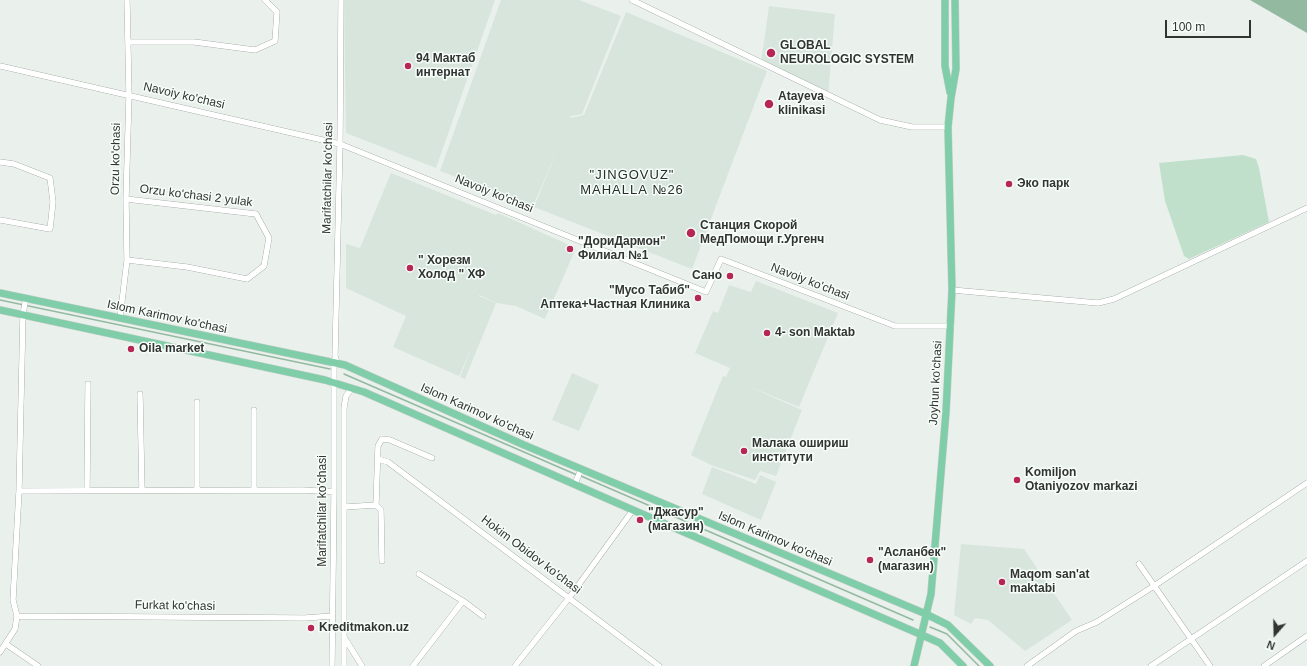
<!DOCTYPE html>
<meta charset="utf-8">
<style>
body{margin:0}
#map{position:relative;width:1307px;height:666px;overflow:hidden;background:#eaf1ec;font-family:Helvetica,sans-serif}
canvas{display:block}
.north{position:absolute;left:1255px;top:614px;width:40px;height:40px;-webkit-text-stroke:3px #f7fef9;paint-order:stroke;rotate:200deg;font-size:11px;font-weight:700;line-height:16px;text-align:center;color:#313432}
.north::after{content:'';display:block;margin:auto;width:14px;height:18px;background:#313432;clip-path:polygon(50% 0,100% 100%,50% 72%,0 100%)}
.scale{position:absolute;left:1165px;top:20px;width:86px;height:18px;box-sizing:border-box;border:2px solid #313432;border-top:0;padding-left:5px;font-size:12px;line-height:14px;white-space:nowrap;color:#313432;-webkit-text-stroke:3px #f7fef9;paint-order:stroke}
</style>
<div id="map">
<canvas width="1307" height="666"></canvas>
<div class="north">N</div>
<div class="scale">100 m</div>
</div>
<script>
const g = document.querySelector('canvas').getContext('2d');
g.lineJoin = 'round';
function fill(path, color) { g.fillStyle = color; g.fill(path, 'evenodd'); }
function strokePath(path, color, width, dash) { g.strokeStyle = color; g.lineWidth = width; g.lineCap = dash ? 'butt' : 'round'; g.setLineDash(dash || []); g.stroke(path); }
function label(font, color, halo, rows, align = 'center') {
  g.font = font + ' Helvetica,sans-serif'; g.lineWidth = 3; g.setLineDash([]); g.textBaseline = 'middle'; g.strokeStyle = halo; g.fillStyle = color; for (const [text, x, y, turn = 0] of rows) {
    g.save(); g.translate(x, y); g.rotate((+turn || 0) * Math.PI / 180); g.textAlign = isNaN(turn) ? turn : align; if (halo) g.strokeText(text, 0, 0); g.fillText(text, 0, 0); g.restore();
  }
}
const built = new Path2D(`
 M344,0H495L436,168L346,133Z
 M501,0H579L621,16L582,114L571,116L570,118L584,115L626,12L767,71L692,269L534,207L558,148L533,206L440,171Z
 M769,6L835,14L828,97L761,63Z
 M391,173L496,215L498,213L576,248L545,319L516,306L497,303L479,295V296L496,303L465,379L460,377L472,347L459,376L393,347L406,316L346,288V244L360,248Z
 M756,281L838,313L799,407L743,384L802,410L776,476L760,471L755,480L711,465L691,455L723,376L726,377L730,368L695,353L713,311L718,313L729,285L751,292Z
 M572,373L599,385L579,431L552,420Z
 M712,467L756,484L760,475L776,482L761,520L702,494Z
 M961,544L1024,549L1072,620L1025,651L988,620L975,618L971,624L954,615Z`);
const green = new Path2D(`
 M1243,155L1256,159L1259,168L1269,222L1189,259L1184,256L1165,201L1159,163Z`);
const water = new Path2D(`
 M1250,0H1307V33Z`);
const stream = new Path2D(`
 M0,300L330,369
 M344,374L577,475
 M581,476L913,620
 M930,627L947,634L979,666`);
const minor = new Path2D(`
 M632,0L880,120L912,127H948
 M128,42H194L255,50L275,41L277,12L265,0
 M0,66L340,144L706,292L721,259L895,326H951
 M0,162L14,164L50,178L53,202L50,229L0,220
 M126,199L256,214L269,238L264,266L247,279L187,267L127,260
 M952,290L1098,303L1114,299L1307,208
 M120,318L127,260L126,199L129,95L127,0
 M337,363L335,356L340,144L341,0
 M140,394L142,491
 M197,402V490
 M378,459L388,462L659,666
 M575,484L581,469
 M254,490V410
 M19,491L303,490L334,492
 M87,491L88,384
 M376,505L381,510L382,561
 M345,507L376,505L378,446L382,439L390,440L432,458
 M1139,564L1210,666
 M419,574L463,601L483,616
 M17,616L305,618L332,616
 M344,637L362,666
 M6,644L38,666
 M0,652L15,629L17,616L13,600L19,491L23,314L26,298
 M332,666L334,492V360
 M344,666V408L346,396L352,388
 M413,666L463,601
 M515,666L569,598L633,510
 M1027,666L1076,631L1097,622L1154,586L1307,483
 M1151,666L1307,561
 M1264,666L1307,636`);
const major = new Path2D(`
 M945,0V66L950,92
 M0,293L345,365L524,445L926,614L948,625L990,666
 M0,310L325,380L364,392L633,510L922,635L940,643L963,666
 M914,666L931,594L946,412L952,290L948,127L951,98L956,69L955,0`);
const markers = [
 [771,53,5,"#b72756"],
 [408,66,4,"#b72756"],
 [769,104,5,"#b72756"],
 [1009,184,4,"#b72756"],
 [691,233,5,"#b72756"],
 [570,249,4,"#b72756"],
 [410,268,4,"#b72756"],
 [730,276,4,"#b72756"],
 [698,298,4,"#b72756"],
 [767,333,4,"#b72756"],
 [131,349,4,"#b72756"],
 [744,451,4,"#b72756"],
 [1017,480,4,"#b72756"],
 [640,520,4,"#b72756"],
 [870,560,4,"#b72756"],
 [1002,582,4,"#b72756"],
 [311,628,4,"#b72756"]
];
const poiNames = [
 ["GLOBAL",780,46],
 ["NEUROLOGIC SYSTEM",780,60],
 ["94 Мактаб",416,59],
 ["интернат",416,73],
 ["Atayeva",778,97],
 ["klinikasi",778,111],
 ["Эко парк",1017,184],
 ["Станция Скорой",700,226],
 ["МедПомощи г.Ургенч",700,240],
 ["\"ДориДармон\"",578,242],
 ["Филиал №1",578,256],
 ["\" Хорезм",418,261],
 ["Холод \" ХФ",418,275],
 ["Сано",722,276,"right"],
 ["\"Мусо Табиб\"",690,291,"right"],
 ["Аптека+Частная Клиника",690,305,"right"],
 ["4- son Maktab",775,333],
 ["Oila market",139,349],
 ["Малака ошириш",752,444],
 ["институти",752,458],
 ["Komiljon",1025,473],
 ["Otaniyozov markazi",1025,487],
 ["\"Джасур\"",648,513],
 ["(магазин)",648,527],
 ["\"Асланбек\"",878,553],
 ["(магазин)",878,567],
 ["Maqom san'at",1010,575],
 ["maktabi",1010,589],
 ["Kreditmakon.uz",319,628]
];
const streetNames = [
 ["Navoiy ko'chasi",184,96,13],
 ["Orzu ko'chasi",116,159,-89],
 ["Marifatchilar ko'chasi",328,178,-89],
 ["Navoiy ko'chasi",494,194,22],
 ["Orzu ko'chasi 2 yulak",196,196,7],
 ["Navoiy ko'chasi",810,282,21],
 ["Islom Karimov ko'chasi",167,317,12],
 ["Joyhun ko'chasi",936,383,-87],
 ["Islom Karimov ko'chasi",477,412,24],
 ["Marifatchilar ko'chasi",323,511,-90],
 ["Islom Karimov ko'chasi",775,539,23],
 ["Hokim Obidov ko'chasi",531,555,37],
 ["Furkat ko'chasi",175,606,1]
];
const neighbourhoodNames = [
 ["\"JINGOVUZ\"",632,175],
 ["MAHALLA №26",632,190]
];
fill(built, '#d7e5dc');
fill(green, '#c1e0cc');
fill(water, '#94b9a1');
strokePath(stream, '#94b9a1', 1.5);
strokePath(minor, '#878e89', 6);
strokePath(major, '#cecece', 8);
strokePath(minor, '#fff', 5.5);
strokePath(major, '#80cea9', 7);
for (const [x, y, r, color] of markers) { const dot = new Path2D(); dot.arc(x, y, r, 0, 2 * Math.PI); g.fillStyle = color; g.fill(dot); strokePath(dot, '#f7fef9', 1.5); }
label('bold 12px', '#313432', '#f7fef9', poiNames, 'left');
label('12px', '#313432', '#f7fef9', streetNames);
g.letterSpacing = '1px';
label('13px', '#272d29', '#f7fef9', neighbourhoodNames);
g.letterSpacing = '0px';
</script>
